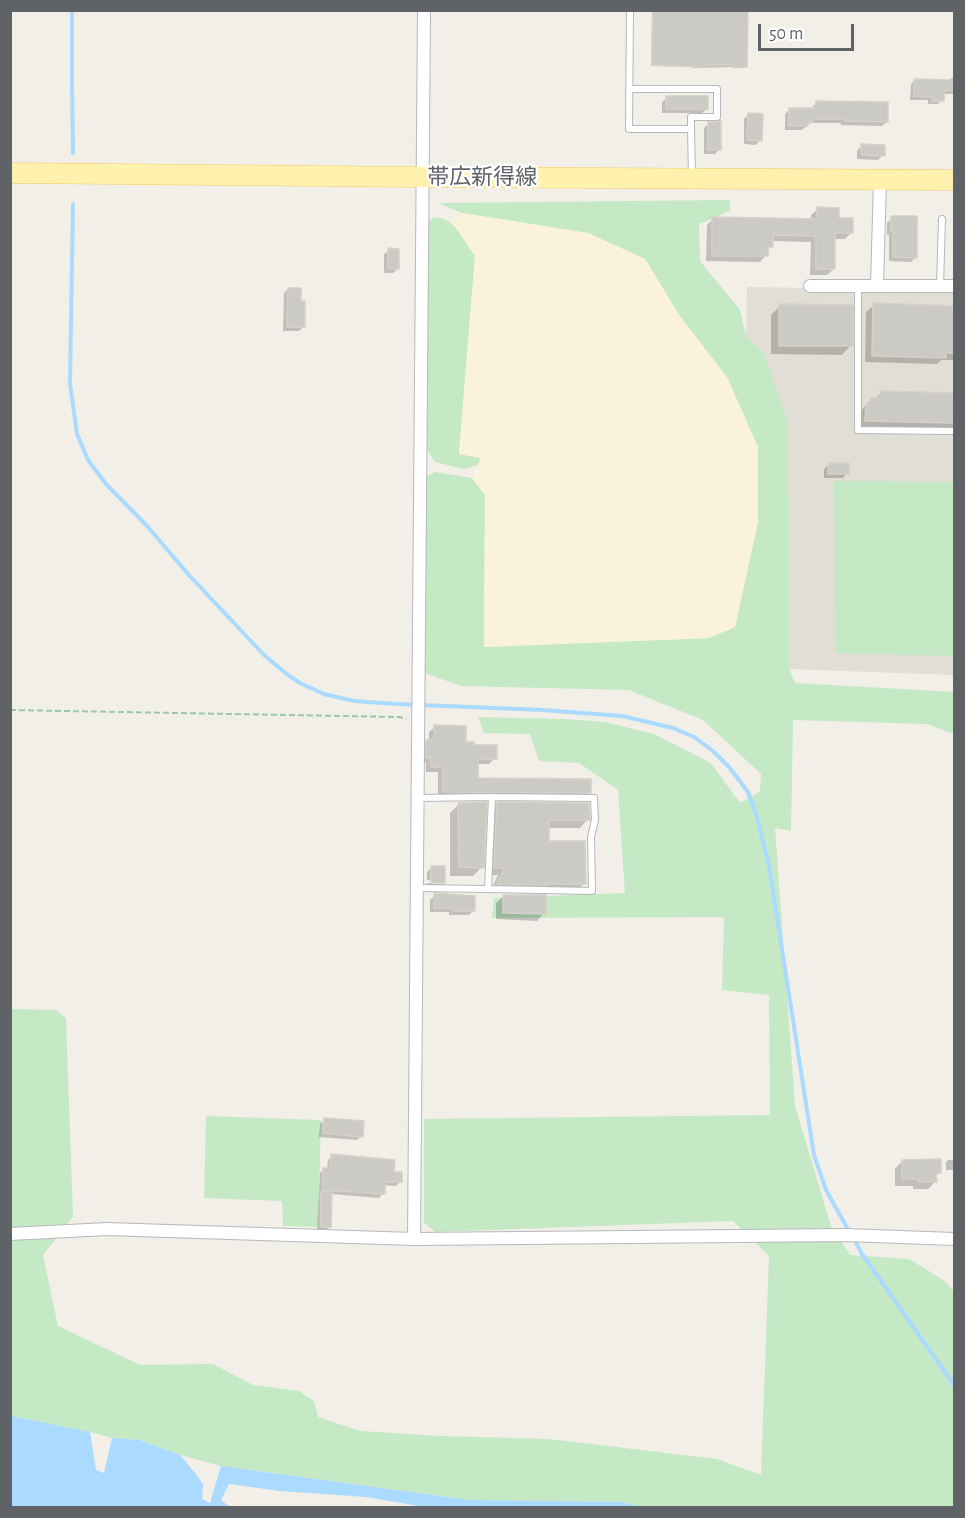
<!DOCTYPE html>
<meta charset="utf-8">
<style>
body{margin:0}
#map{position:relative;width:965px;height:1518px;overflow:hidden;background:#f1efe8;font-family:"Alegreya Sans",sans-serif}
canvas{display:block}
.frame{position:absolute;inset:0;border:12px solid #5f6368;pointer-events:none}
.scale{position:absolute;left:758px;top:24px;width:96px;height:27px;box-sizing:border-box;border:3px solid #5f6368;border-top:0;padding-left:8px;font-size:18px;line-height:21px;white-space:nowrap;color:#5f6368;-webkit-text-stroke:4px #fff;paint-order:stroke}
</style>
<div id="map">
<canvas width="965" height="1518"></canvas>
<div class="frame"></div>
<div class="scale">50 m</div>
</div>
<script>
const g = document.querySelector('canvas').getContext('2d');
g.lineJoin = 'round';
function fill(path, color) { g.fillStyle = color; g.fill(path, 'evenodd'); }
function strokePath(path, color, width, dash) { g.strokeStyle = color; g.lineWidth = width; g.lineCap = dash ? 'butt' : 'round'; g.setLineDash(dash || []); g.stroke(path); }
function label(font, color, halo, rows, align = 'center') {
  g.font = font + ' "Alegreya Sans","Noto Sans JP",sans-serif'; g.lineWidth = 4.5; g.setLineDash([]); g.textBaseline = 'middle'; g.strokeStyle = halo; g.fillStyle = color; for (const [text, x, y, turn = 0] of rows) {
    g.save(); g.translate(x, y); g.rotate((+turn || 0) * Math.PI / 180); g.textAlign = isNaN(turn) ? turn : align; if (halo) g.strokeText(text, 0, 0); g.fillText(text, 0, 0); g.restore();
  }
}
const education = new Path2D(`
 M747,287L954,290V675L789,669V510L746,336Z`);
const green = new Path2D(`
 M730,200V211L699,224L700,261L740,310L746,336L764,354L787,420L789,510V669L795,683L954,692V734L927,724L793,720L791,831L775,828L795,1106L831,1226L850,1255L909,1259L945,1281L954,1292V1507L643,1508L622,1502L469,1500L221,1466L180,1455L139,1440L112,1438L90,1432L11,1416L10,1009L56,1010L66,1018L73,1217L43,1255L58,1326L140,1365L213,1364L253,1385L299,1391L314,1401L318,1417L360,1431L439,1436L549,1439L717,1459L761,1475L769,1256L733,1221L436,1232L424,1223V1119L770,1115L769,995L722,990L724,917L492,918L494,898L625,893L618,790L579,763L539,761L530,734L484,733L478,717L563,719L605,722L654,734L711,763L740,803L760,791L761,774L703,720L629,690L461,686L425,673L426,477L435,472L472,478L485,495L484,647L709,638L735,627L758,521V447L645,259L588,233L462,213L438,203Z
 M434,217C455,218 464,240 475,256L459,454L481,458L478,465L464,469L435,462L425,447L429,221Z
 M834,481L954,482V656L835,653Z
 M206,1116L321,1120L318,1227L283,1226L282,1201L204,1198Z`);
const sand = new Path2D(`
 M462,213L588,233L645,259L680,316L727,377L758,447V522L735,627L709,638L484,647L485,495L472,478L481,458L459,454L475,256L451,221Z`);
const water = new Path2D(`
 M11,1416L90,1432L96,1470L104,1473L112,1438L139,1440L180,1455L195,1473L203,1484L202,1499L210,1503L221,1466L469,1500L622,1502L643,1507H425L366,1497L280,1491L229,1484L221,1500L230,1507H11Z`);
const shadow = new Path2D(`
 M652,10H747L746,66L744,68H733V67L692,68V67L651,66Z
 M951,78H954V94H942V100L938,104H928V100H910L911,84L915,80L948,81Z
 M667,98L707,109L702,113H662V102Z
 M816,103L887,122L882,126L841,125V123H810L802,130H785V114L790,109H812V108Z
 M749,114L760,140L756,145L744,144V119Z
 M708,124L720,149L715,154H704V128Z
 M862,146L883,155L878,160L857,159V150Z
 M818,209L837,219L851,233L845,239H834V269L827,275H810L811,242L772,241L771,246L766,251V255L760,262L706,261L707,225L713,219L811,220V215Z
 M892,218L916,257L911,262L889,261V235H887V223Z
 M389,250L398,268L393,273H384V254Z
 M288,289L303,327L299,331H283L284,293Z
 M874,305L954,307V360H941L937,364L865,362L866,312Z
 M780,306L851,345L842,355L771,354V315Z
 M881,393L954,394V430L859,427V413L871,399L874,400Z
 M829,464L847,473L843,478H824V469Z
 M435,727L495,758L489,764H476V780L590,792L584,798L438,797V772H426V763H421V747L427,742H429V732Z
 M459,804L482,867L473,876H450V813Z
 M498,804L588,819L580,828H547V842L585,883L576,891L490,892L498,875H486L489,812Z
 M432,867L443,883L439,887L427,886V883L441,884V881L427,880V872Z
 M435,895L473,911L469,915H449V912H430V900Z
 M504,896L544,913L537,921L496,919V903Z
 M325,1119L361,1136L357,1140L319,1137L320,1124Z
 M332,1156L392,1173L400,1182L396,1186L384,1185L383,1193L379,1198L331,1194L330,1227L325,1231H317L320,1173L324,1169H327L328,1160Z
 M948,1160H954V1170H946V1162Z
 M902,1161L940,1172L935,1177V1182L928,1189H913V1186H895V1169Z`);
const stream = new Path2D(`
 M72,10V86L73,153
 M73,204L70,383L77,434L88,460L106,484L148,527L188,574L264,655L288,675L300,683L324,694L354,701L397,704L543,710L622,716L673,728L694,737L713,751L729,767L748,792L757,817L769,866L814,1155L826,1190L850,1233
 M854,1239L862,1254L954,1385`);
const building = new Path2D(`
 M653,10H748L747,67H734V65H706V67L652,65Z
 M914,79L954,80V91L944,90V101H932V97L914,96Z
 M666,96H708V109H666Z
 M816,101L888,102V122L845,121V119H813V122H808V126H789V108H816Z
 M748,113L763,114L762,141L747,140Z
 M721,121V150H708V122H717Z
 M861,144L885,145V156L861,155Z
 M817,207L839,208V218H853V233H835V269H816V236L773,235V247H768V256H712V217L817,219Z
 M891,216H917V258L893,257V231H891Z
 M388,248L399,249V269H388Z
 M288,288H301V301H305V327H287Z
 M873,303L954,306V353H946V358L872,356Z
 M779,304L853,305V346H779Z
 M880,391L954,393V423L865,421L866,404H870V398H880Z
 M828,463H849V474H828Z
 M434,725L466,726V742H474V745H497V759H478V778L591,779V793L443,792V767H431V758H426V740H434Z
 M487,802L484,868L459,867L458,803Z
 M497,802L589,803L590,820H549V841H585L586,884H547V885L497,884L505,868H494Z
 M431,866H445V883L431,882Z
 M434,893L475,896V911H453V908H434Z
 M503,895H546V914L503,913Z
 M324,1118L364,1121L363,1137L323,1133Z
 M331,1154L395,1160L394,1172H402V1182H385V1194L323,1190V1168H330Z
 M941,1159V1173H936L937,1182H919V1179H902V1160Z
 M321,1191H332L331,1227H321Z`);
const path = new Path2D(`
 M10,710L399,717L406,719`);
const service = new Path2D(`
 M630,10L629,129H691L692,176
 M629,89H717V117H691V129
 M858,286V430L954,431
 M940,286L942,219
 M417,888L488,889L492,797L418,798
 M488,889L592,891L591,837L595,820L594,798L492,797`);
const minor = new Path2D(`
 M877,285L880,180
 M810,286H954
 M10,1234L107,1229L414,1239L846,1235L954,1239
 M414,1239L424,10`);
const primary = new Path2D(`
 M10,173L423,177L954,180`);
const streetNames = [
 ["帯広新得線",482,177]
];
fill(education, '#e1ded6');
fill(green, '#c5e8c5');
fill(sand, '#fbf3d9');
fill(water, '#aadaff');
fill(shadow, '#0003');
strokePath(stream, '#aadaff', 4);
fill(building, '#cccac5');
strokePath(building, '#d6d1c6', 1.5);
strokePath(service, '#b5b8bc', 8);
strokePath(minor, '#b5b8bc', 14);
strokePath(primary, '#f2c960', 21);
strokePath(path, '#9cc7a9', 2, [6, 3]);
strokePath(service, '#fff', 6);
strokePath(minor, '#fff', 12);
strokePath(primary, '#fff2af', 20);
label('22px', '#5f6368', '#fff', streetNames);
</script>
